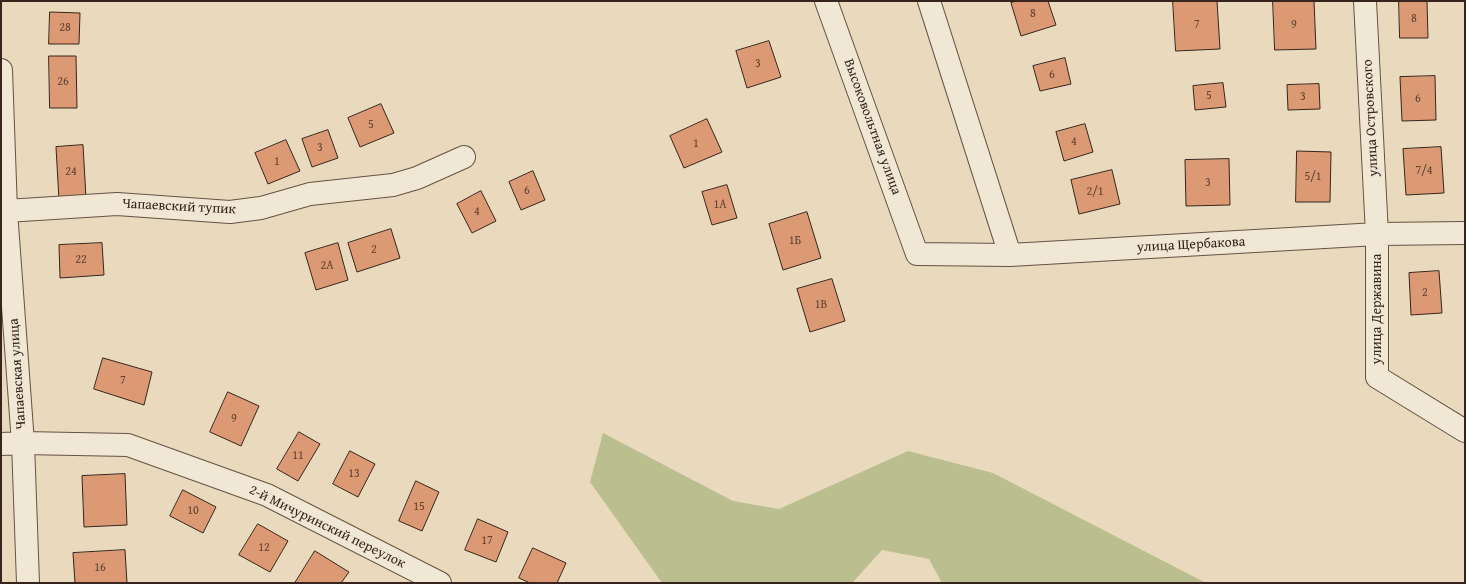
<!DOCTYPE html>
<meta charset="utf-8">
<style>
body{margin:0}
#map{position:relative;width:1466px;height:584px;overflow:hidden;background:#e9dabe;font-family:"Gentium Book Plus",serif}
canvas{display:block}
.frame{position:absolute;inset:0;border:2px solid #37241c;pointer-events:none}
</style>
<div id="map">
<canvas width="1466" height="584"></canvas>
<div class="frame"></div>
</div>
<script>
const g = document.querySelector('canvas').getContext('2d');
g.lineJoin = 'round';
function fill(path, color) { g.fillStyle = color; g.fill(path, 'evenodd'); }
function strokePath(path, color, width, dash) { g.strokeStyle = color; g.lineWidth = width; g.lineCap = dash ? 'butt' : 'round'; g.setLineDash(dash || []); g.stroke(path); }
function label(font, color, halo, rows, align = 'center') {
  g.font = font + ' "Gentium Book Plus",serif'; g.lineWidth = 3.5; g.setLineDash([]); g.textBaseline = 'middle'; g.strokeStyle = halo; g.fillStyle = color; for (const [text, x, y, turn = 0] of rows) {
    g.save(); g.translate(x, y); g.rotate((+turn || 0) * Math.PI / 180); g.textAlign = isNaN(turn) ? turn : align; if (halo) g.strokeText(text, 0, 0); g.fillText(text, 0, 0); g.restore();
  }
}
const green = new Path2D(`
 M603,433L733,501L779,509L908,451L993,473L1206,583H942L929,559L882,550L852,583H662L590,482Z`);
const building = new Path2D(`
 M1017,1H1048L1056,25L1021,36L1011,3Z
 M1173,1H1217L1220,49L1176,51Z
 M1273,1H1314L1316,49L1275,50Z
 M1399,1H1427L1428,38H1400Z
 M50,12L80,13L79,44H49Z
 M769,41L781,77L747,88L736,51Z
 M49,56H76L77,108H50Z
 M1065,58L1071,84L1040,91L1033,66Z
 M1435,76L1436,120L1402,121L1400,77Z
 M1223,83L1226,107L1195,110L1193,86Z
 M1319,84L1320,109L1288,110L1287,85Z
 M381,104L394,133L360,147L348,118Z
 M707,119L722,152L684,168L670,136Z
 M1085,124L1093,152L1064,161L1056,132Z
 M328,130L338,158L312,167L302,139Z
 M286,140L300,171L268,184L255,153Z
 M83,145L86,198L59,200L56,147Z
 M1441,147L1444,193L1406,195L1403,149Z
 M1297,151L1331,152L1330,202H1296Z
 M1229,159L1230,205L1186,206L1185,160Z
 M1112,170L1120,204L1079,214L1071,180Z
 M533,171L545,200L521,210L509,182Z
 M727,185L737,218L712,225L702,192Z
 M481,191L496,221L472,233L457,204Z
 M807,212L821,258L783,270L769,224Z
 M391,229L400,258L357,272L348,243Z
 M102,243L104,275L60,278L59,245Z
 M338,243L348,280L316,290L305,253Z
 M1439,271L1442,313L1411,315L1409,273Z
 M832,279L845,321L810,332L797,289Z
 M103,358L152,372L144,405L94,389Z
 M228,392L259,406L241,446L210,432Z
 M299,432L320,444L298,481L277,469Z
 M350,451L375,464L358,497L333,484Z
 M125,474L127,525L84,527L82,476Z
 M416,481L439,492L422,531L399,521Z
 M183,490L216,507L203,533L170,516Z
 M478,519L508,532L496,562L465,550Z
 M258,524L288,541L270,572L239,555Z
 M533,548L566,563L557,583H530L519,578Z
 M125,550L127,583H75L73,553Z
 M315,551L349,572L341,583H295Z`);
const street = new Path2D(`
 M826,1L917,254L1010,255L1377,234L1465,233
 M929,1L1010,255
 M1365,1L1377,234V377L1465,431
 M1,70L6,211L23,443L28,583
 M6,211L117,204L230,212L261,208L310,194L393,185L417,178L464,157
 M1,444L23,443L128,445L267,495L440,583`);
const numberNames = [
 ["8",1033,14],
 ["8",1414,19],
 ["7",1197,25],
 ["9",1294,25],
 ["28",65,28],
 ["3",758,64],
 ["6",1052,75],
 ["26",63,82],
 ["5",1209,96],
 ["3",1303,97],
 ["6",1418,99],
 ["5",371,125],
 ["4",1074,142],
 ["1",696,144],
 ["3",320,148],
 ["1",277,162],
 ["7/4",1424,171],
 ["24",71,172],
 ["5/1",1313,177],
 ["3",1208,183],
 ["6",527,191],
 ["2/1",1095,192],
 ["1А",720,205],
 ["4",477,212],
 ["1Б",795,241],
 ["2",374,250],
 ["22",81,260],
 ["2А",327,266],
 ["2",1425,293],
 ["1В",821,305],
 ["7",123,381],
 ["9",234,419],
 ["11",298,456],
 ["13",354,474],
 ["15",419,507],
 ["10",193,511],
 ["17",487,541],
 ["12",264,548],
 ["16",100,568]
];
const streetNames = [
 ["улица Островского",1371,118,-93],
 ["Высоковольтная улица",872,127,70],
 ["Чапаевский тупик",179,207,3],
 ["улица Щербакова",1191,245,-3],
 ["улица Державина",1377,309,-90],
 ["Чапаевская улица",18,374,-94],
 ["2-й Мичуринский переулок",327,527,26]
];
fill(green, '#bbbe8e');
fill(building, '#db9a73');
strokePath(building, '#37241c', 1);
strokePath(street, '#645244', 24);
strokePath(street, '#f1e7d5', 22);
label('12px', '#604232', null, numberNames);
label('14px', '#37241c', '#f1e7d5', streetNames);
</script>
